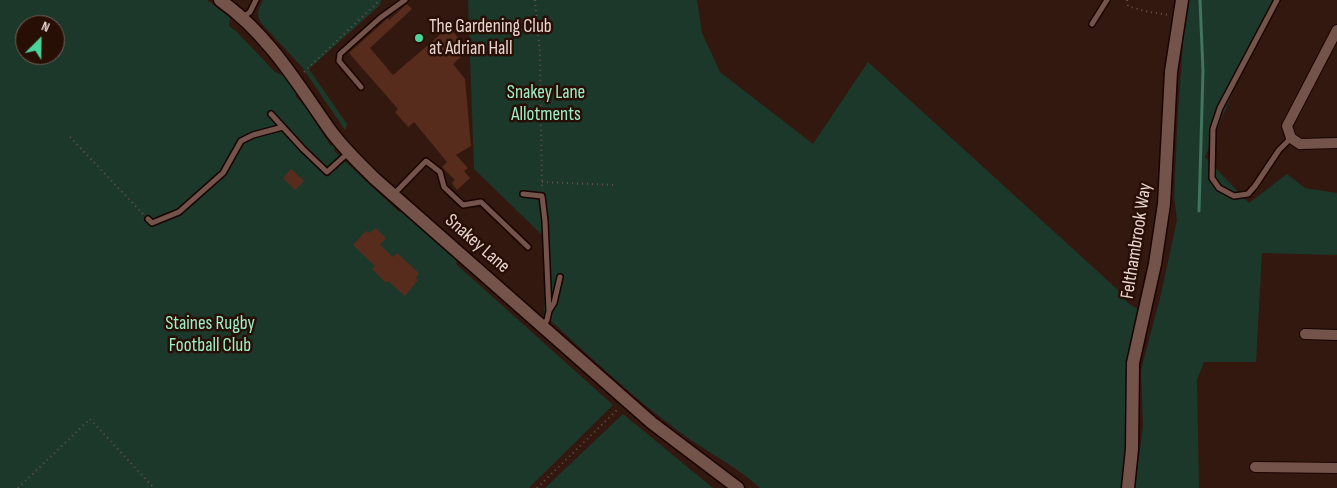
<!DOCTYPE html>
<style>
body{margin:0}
#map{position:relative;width:1337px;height:488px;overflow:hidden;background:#33180f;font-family:"Sofia Sans Condensed",sans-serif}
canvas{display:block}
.north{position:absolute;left:15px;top:15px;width:50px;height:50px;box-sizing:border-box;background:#280f06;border:1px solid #755e56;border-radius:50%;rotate:23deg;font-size:14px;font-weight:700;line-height:20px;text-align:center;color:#e8d5cf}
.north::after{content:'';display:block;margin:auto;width:18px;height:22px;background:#4bd49b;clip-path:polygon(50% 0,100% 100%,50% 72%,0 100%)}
</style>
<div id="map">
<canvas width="1337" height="488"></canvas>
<div class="north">N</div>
</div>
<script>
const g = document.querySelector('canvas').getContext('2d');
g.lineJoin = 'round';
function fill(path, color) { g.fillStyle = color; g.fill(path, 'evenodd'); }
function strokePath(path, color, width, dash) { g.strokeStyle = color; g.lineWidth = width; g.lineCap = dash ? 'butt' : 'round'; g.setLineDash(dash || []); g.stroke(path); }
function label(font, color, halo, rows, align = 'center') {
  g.font = font + ' "Sofia Sans Condensed",sans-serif'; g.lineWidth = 5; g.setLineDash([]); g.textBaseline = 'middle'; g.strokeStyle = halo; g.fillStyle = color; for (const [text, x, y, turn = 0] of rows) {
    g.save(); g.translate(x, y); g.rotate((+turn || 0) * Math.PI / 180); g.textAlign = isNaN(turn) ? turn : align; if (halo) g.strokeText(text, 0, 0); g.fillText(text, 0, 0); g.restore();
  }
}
const green = new Path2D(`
 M0,0H207L230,18L229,26L236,31L275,72L288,78L295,88L296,97L305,106L330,145L335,147L334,151L399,212L403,211L410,216L413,221L423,227L437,243L442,244L452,253L457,261L456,264L613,405L529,488H0ZM25,25H55V55H25Z
 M263,0H381L380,5L309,69L347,124L345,130L302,67L261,23C256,14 258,9 263,0Z
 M468,0H697L702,33L720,72L813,144L868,62L1117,289L1128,303L1145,314L1133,363L1128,488H760C736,466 707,452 681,433C633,398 589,355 544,315L545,284L543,236L474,169Z
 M1189,0H1277L1243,69L1205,157L1249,203L1287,174L1305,188L1337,193V255L1262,253L1256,362H1204L1197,380L1199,488H1135L1143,426L1141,370L1161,294L1177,220L1174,196L1178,111L1184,30Z
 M623,414L713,488H545Z`);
const stream = new Path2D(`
 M1199,211L1203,71L1200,0`);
const building = new Path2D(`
 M407,4L412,9L370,48L393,75L449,27L468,50L453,64L465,79L471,146L456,155L468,168L464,171L470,178L457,190L452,183L455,180L442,167L447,162L414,122L408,127L395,112L398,109L349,53L388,18L389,20Z
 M291,169L304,181L295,190L283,178Z
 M375,228L386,238L380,245L393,257L397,253L419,273L416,278L418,280L405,296L388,281L386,283L372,269L375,266L353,245L366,231L370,233Z`);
const path = new Path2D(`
 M535,0L540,53L542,190
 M1127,0L1128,6L1144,11L1169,15
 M304,72L380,0
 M70,137L143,214
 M542,182L615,185
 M18,488L90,419L154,488
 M537,488L618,409`);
const service = new Path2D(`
 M1277,0L1220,108L1213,129L1212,178L1219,188L1234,196L1248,194L1255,186L1279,150L1291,138
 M243,17L250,12L256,0
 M1092,24L1107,0
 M361,87L339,61L340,54L380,18L405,0
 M271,114L303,149L327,172L348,153
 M523,194L542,196L545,221L549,311L547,320L543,326
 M393,195L426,161L440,172L444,187L463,205L481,202L528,247
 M148,219L152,223L179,212L223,173L241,141L253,135L283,127
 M549,311L554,303L560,277`);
const minor = new Path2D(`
 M1337,30L1287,126L1291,138L1300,144L1337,143
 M1305,334L1337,335
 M1255,467L1337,468`);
const tertiary = new Path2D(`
 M220,0C268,34 297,83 330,130C343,148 359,163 374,178L652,423L738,488
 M1128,488L1132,449L1133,363L1155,264L1164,204L1171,72L1182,0`);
const markers = [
 [419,38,5,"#4bd49b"]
];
const poiNames = [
 ["The Gardening Club",429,27],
 ["at Adrian Hall",429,49]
];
const parkNames = [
 ["Snakey Lane",546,93],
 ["Allotments",546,115],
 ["Staines Rugby",210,324],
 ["Football Club",210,346]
];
const streetNames = [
 ["Felthambrook Way",1137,241,-81],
 ["Snakey Lane",477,244,41]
];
fill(green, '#1c382b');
strokePath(stream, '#40745c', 3);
fill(building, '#572c1d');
strokePath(service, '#190300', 8);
strokePath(minor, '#190300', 12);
strokePath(tertiary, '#190300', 15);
strokePath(path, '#695149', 2, [1, 4]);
strokePath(service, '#74544a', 5);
strokePath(minor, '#74544a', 10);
strokePath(tertiary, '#74544a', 12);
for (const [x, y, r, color] of markers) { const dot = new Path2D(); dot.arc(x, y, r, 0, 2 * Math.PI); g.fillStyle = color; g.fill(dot); strokePath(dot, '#280f06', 2); }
label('19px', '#e8d5cf', '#280f06', poiNames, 'left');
label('19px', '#9cefc7', '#280f06', parkNames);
label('19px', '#e8d5cf', '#280f06', streetNames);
</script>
